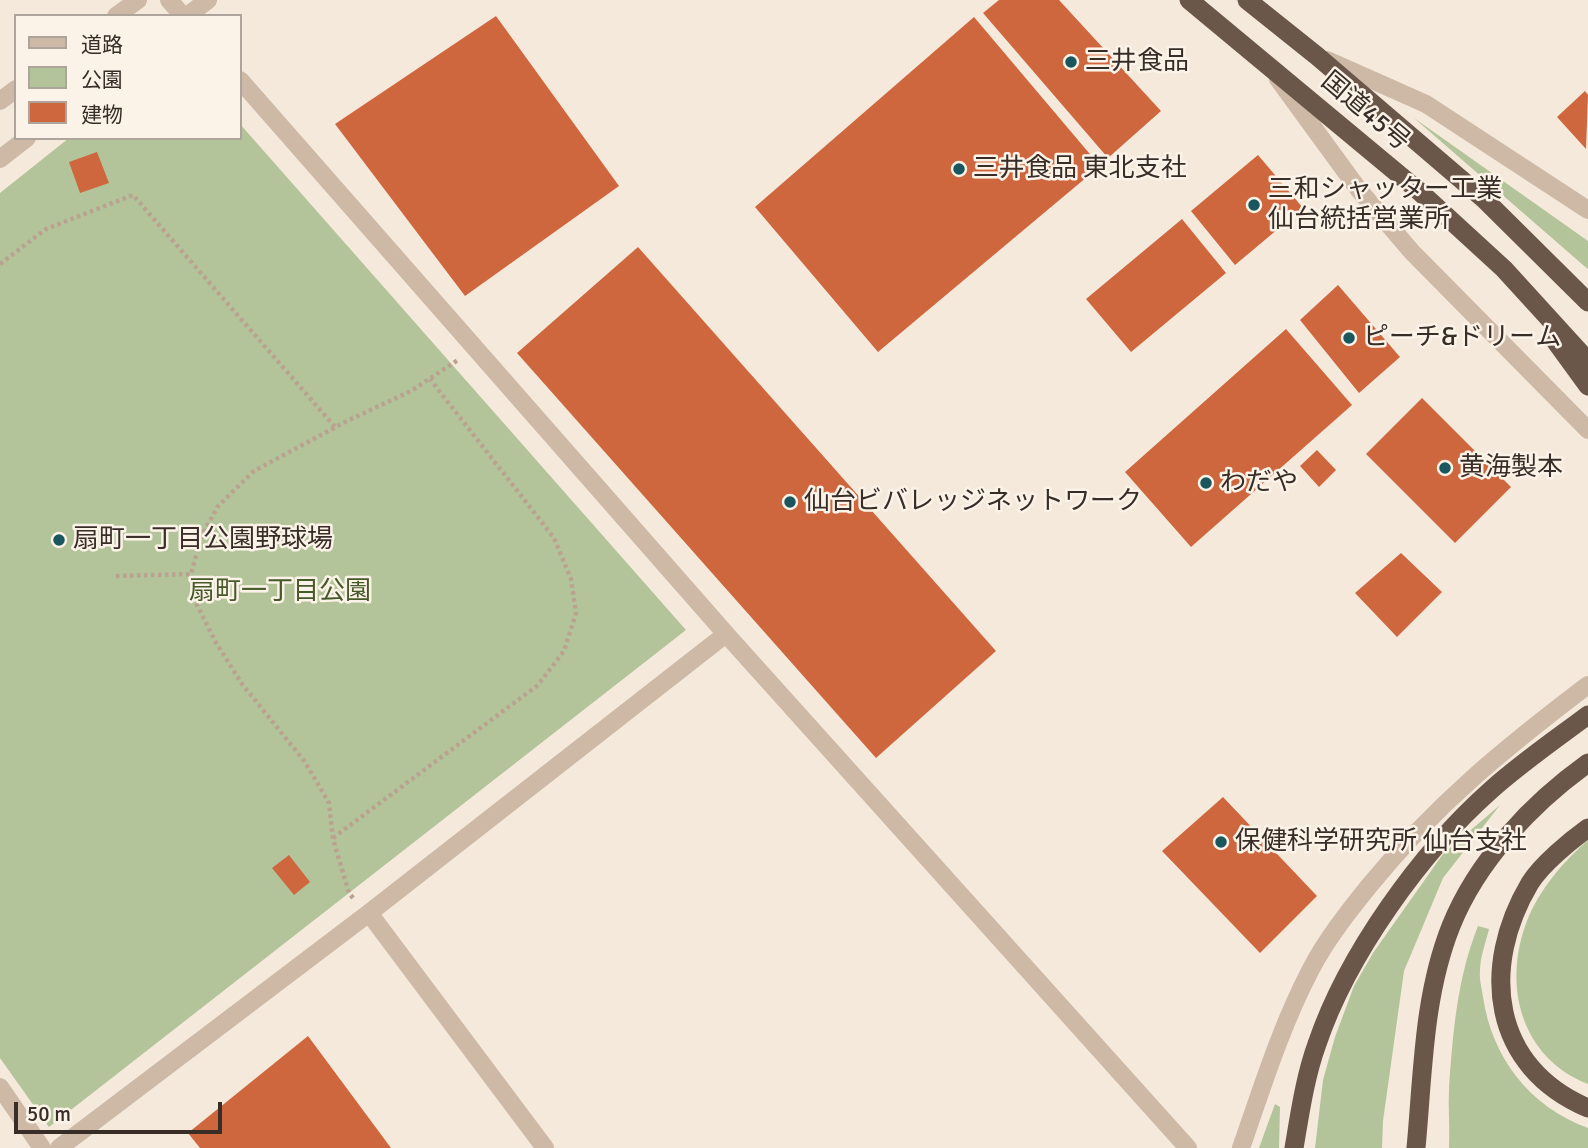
<!DOCTYPE html>
<meta charset="utf-8">
<style>
body{margin:0}
#map{position:relative;width:1588px;height:1148px;overflow:hidden;background:#f4e9db;font-family:Signika,"Noto Sans JP",sans-serif}
canvas{display:block}
.legend{position:absolute;left:14px;top:14px;width:228px;height:126px;box-sizing:border-box;background:#fbf3e8;border:2px solid #ada49b;margin:0;padding:9px 12px;list-style:none;font-size:21px;color:#392d28}
.legend li{display:flex;align-items:center;gap:14px;height:35px}
.legend b{width:35px;border:2px solid #ada49b}
.scale{position:absolute;left:14px;top:1102px;width:208px;height:32px;box-sizing:border-box;border:4px solid #392d28;border-top:0;padding-left:9px;font-size:21px;line-height:24px;white-space:nowrap;color:#392d28;-webkit-text-stroke:5px #fbf3e8;paint-order:stroke}
</style>
<div id="map">
<canvas width="1588" height="1148"></canvas>
<ul class="legend">
<li><b style="height:9px;background:#cdb9a6"></b>道路</li>
<li><b style="height:19px;background:#b4c49a"></b>公園</li>
<li><b style="height:19px;background:#cf673e"></b>建物</li>
</ul>
<div class="scale">50 m</div>
</div>
<script>
const g = document.querySelector('canvas').getContext('2d');
g.lineJoin = 'round';
function fill(path, color) { g.fillStyle = color; g.fill(path, 'evenodd'); }
function strokePath(path, color, width, dash) { g.strokeStyle = color; g.lineWidth = width; g.lineCap = dash ? 'butt' : 'round'; g.setLineDash(dash || []); g.stroke(path); }
function label(font, color, halo, rows, align = 'center') {
  g.font = font + ' Signika,"Noto Sans JP",sans-serif'; g.lineWidth = 5; g.setLineDash([]); g.textBaseline = 'middle'; g.strokeStyle = halo; g.fillStyle = color; for (const [text, x, y, turn = 0] of rows) {
    g.save(); g.translate(x, y); g.rotate((+turn || 0) * Math.PI / 180); g.textAlign = isNaN(turn) ? turn : align; if (halo) g.strokeText(text, 0, 0); g.fillText(text, 0, 0); g.restore();
  }
}
const green = new Path2D(`
 M1414,118L1588,241V269L1583,265Z
 M240,124L686,630L49,1127L0,1058V193L69,138H240Z
 M1500,805L1443,878L1404,971L1383,1121L1382,1148H1315L1323,1080L1335,1037L1354,986L1373,953L1443,854Z
 M1588,840V1084C1521,1058 1502,985 1527,921C1539,890 1563,862 1588,840Z
 M1478,926L1489,929C1486,942 1480,957 1480,971C1479,979 1482,989 1483,997C1492,1058 1530,1107 1588,1128V1148H1449C1450,1128 1448,1108 1449,1088C1453,1032 1457,979 1478,926Z
 M1275,1104L1280,1107L1279,1148H1259Z`);
const building = new Path2D(`
 M999,0H1059L1161,111L1108,158L983,13Z
 M496,16L619,186L465,296L335,124Z
 M974,17L1100,166L878,352L755,207Z
 M1585,91L1588,95L1586,149L1557,117Z
 M97,152L109,183L80,193L69,162Z
 M1258,155L1303,208L1235,265L1191,211Z
 M1182,219L1226,273L1131,352L1086,299Z
 M638,247L996,651L876,758L517,353Z
 M1338,285L1400,357L1359,393L1300,320Z
 M1286,329L1352,405L1191,547L1125,472Z
 M1422,398L1511,487L1455,543L1366,454Z
 M1317,450L1336,470L1319,487L1300,466Z
 M1401,553L1442,592L1397,637L1355,593Z
 M1223,797L1317,896L1260,953L1162,851Z
 M289,855L310,882L294,895L272,868Z
 M308,1036L391,1148H200L188,1133Z`);
const path = new Path2D(`
 M0,264L46,229L133,195L335,427
 M116,576L191,574
 M333,838L538,685L564,651L576,613L571,579L554,538L430,379
 M353,898L349,893L333,839L329,803L305,762L242,684L215,641L197,605L191,574L201,537L218,506L254,471L347,421L411,391L458,360`);
const minor = new Path2D(`
 M169,0L183,16
 M116,16L138,0
 M187,16L208,0
 M1327,60L1426,104L1588,210
 M1278,79L1359,190L1412,252L1588,430
 M0,101L16,89
 M0,159L27,138
 M726,634L1188,1148
 M369,913L545,1148
 M0,1087L42,1148
 M59,1148L369,913L726,634L240,80
 M1241,1148C1262,1088 1281,1026 1311,969C1326,940 1348,912 1369,886C1436,804 1505,748 1588,685`);
const trunk = new Path2D(`
 M1189,0L1420,192L1504,269L1588,361
 M1247,0L1317,56L1484,199L1588,302
 M1556,342L1588,386
 M1588,828C1570,841 1542,864 1530,883C1480,967 1491,1067 1588,1108
 M1294,1148C1300,1113 1305,1077 1317,1044C1347,955 1421,852 1491,790C1521,763 1556,739 1588,715
 M1416,1148C1423,1074 1423,996 1451,926C1477,861 1532,803 1588,763`);
const markers = [
 [1071,62,7,"#1a565d"],
 [959,169,7,"#1a565d"],
 [1254,205,7,"#1a565d"],
 [1349,338,7,"#1a565d"],
 [1445,468,7,"#1a565d"],
 [1206,483,7,"#1a565d"],
 [790,502,7,"#1a565d"],
 [59,540,7,"#1a565d"],
 [1221,842,7,"#1a565d"]
];
const poiNames = [
 ["三井食品",1085,62],
 ["三井食品 東北支社",973,169],
 ["三和シャッター工業",1268,190],
 ["仙台統括営業所",1268,220],
 ["ピーチ&ドリーム",1363,338],
 ["黄海製本",1459,468],
 ["わだや",1220,483],
 ["仙台ビバレッジネットワーク",804,502],
 ["扇町一丁目公園野球場",73,540],
 ["保健科学研究所 仙台支社",1235,842]
];
const streetNames = [
 ["国道45号",1365,112,40]
];
const parkNames = [
 ["扇町一丁目公園",280,592]
];
fill(green, '#b4c49a');
fill(building, '#cf673e');
strokePath(path, '#b9a390', 4.5, [3.5, 3.5]);
strokePath(minor, '#cdb9a6', 18);
strokePath(trunk, '#6b564a', 19);
for (const [x, y, r, color] of markers) { const dot = new Path2D(); dot.arc(x, y, r, 0, 2 * Math.PI); g.fillStyle = color; g.fill(dot); strokePath(dot, '#fbf3e8', 2.5); }
label('26px', '#392d28', '#fbf3e8', poiNames, 'left');
label('26px', '#392d28', '#fbf3e8', streetNames);
label('26px', '#465929', '#fbf3e8', parkNames);
</script>
